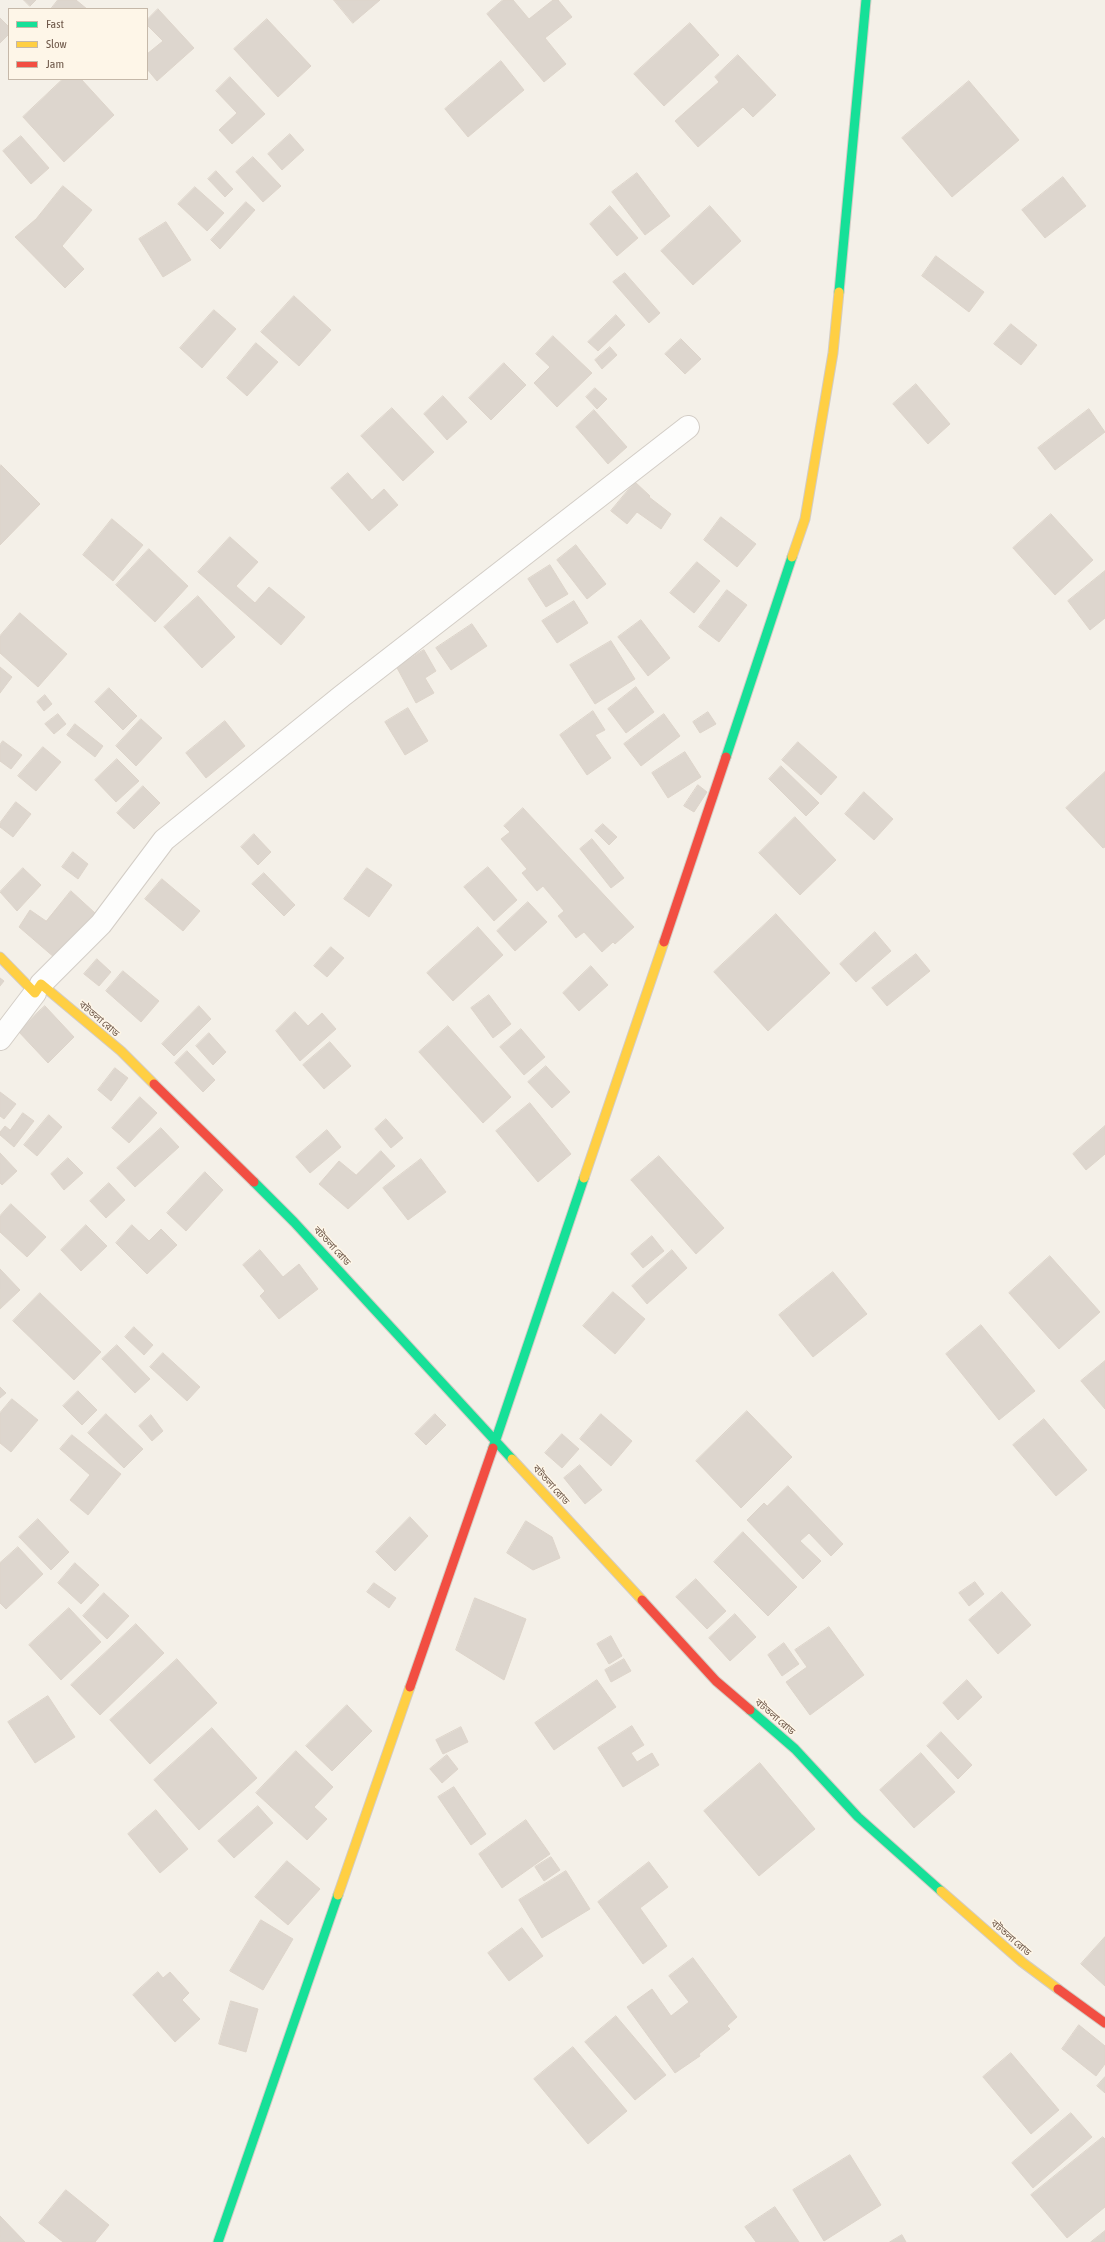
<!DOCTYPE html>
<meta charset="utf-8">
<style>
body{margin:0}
#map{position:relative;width:1105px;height:2242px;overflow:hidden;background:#f4f0e8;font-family:"Asap Condensed",sans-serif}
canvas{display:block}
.legend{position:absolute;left:8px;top:8px;width:140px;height:72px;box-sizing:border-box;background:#fef6e8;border:1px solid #c5b8a9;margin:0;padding:5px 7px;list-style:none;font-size:12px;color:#705a4b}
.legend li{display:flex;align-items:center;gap:8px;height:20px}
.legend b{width:20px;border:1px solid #c5b8a9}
</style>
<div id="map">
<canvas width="1105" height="2242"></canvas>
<ul class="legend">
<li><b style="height:5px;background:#16e098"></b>Fast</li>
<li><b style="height:5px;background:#ffcf43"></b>Slow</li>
<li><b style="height:5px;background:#f24e42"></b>Jam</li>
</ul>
</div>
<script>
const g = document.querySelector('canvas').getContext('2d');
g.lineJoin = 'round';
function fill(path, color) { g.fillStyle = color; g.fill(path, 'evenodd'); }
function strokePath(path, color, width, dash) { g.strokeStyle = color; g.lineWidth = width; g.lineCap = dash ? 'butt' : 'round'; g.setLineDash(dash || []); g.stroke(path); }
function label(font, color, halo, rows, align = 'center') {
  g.font = font + ' "Asap Condensed","Noto Sans Bengali",sans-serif'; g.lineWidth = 3; g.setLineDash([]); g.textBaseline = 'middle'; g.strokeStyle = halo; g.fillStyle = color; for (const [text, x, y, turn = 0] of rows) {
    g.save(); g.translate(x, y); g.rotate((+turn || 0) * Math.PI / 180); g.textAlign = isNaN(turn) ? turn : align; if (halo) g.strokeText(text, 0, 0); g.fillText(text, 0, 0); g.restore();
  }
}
const building = new Path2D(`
 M24,0H36L30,6Z
 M58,0H76L87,9H51Z
 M334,0H380L353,23Z
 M503,0H513L529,19L553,0H558L572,17L545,38L566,64L544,82L487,14Z
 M158,9L194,48L157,81L147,69V54L163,41L147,25V20Z
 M0,18L9,27V34L0,43Z
 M267,19L311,66L278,97L234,49Z
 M690,23L719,55L664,106L634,74Z
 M738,55L776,95L753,117L743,107L698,147L675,121L719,82L715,77Z
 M501,61L524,90L468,137L445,109Z
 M230,77L265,114L232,144L219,130L237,113L216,91Z
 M63,79H81L114,115L64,162L23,117Z
 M969,81L1019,140L952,197L902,138Z
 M290,134L304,150L282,170L268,154Z
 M21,136L49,168L31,184L3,151Z
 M253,157L281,186L263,202L236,172Z
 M216,171L233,189L225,197L208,179Z
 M637,173L670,216L645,235L612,192Z
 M1063,177L1086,206L1045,238L1022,210Z
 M63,186L92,210L62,246L84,269L65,288L15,237L36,219Z
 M195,187L224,213L207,231L178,204Z
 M246,202L255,210L220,249L211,240Z
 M610,206L638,238L617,256L590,224Z
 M710,206L741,241L693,285L661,251Z
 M166,222L191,260L163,277L139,239Z
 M936,256L984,292L969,312L922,276Z
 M625,273L660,313L649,323L613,282Z
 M294,296L331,330L299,366L261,332Z
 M214,310L236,329L202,368L180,348Z
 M616,315L625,325L598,351L588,342Z
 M1011,324L1037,345L1021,365L994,344Z
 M553,336L592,373L557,407L534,383L550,367L536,354Z
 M681,339L701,359L685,374L665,354Z
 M256,343L278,362L247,396L227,378Z
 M610,347L617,355L602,369L595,360Z
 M504,363L526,385L491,420L469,398Z
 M916,384L950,424L928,444L893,404Z
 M595,388L607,399L597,409L586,397Z
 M443,396L467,422L447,440L424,414Z
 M392,408L434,452L403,481L361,436Z
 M1089,409L1105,432L1055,470L1038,448Z
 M594,410L627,447L608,464L576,427Z
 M1,465L40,504L0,545V466Z
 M348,473L372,500L384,489L398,505L369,531L331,488Z
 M635,482L650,496L649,497L671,514L661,529L637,512L627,524L611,511Z
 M1051,514L1093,560L1055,595L1013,548Z
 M721,517L756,544L737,567L704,540Z
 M112,519L143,545L113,581L83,555Z
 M230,537L258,562L236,586L255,603L269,587L305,617L281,645L198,572Z
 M576,545L606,584L587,599L557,560Z
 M149,549L188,586L155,622L116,585Z
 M697,562L720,581L694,613L670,593Z
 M550,565L568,594L546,607L528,579Z
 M1105,571V618L1090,630L1068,601Z
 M727,590L747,605L719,642L699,627Z
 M198,596L235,637L202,668L164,627Z
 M574,601L588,623L557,643L542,621Z
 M20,613L67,654L38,687L0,653V636Z
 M641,620L670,658L648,676L618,637Z
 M472,624L487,646L451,670L436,648Z
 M611,641L635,679L595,704L570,665Z
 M424,650L436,671L425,678L434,693L416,703L396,666Z
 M0,667L12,677L0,693Z
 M636,687L654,712L626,733L608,709Z
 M109,688L137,716L123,730L95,702Z
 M45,695L52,704L44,711L37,702Z
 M408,708L428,741L405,755L385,722Z
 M593,711L605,730L595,735L611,758L587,775L560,735Z
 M708,712L716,724L700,733L693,722Z
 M58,714L66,724L54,734L45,724Z
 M664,714L680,736L641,766L624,744Z
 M141,719L162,738L136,766L116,746Z
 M225,721L245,746L206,778L186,753Z
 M75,724L103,746L95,757L67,735Z
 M3,741L22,755L11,769L0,761V745Z
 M798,742L837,777L821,795L782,760Z
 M43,747L61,762L36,791L18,776Z
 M685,752L701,777L668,798L652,773Z
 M117,759L139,781L116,802L95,780Z
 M781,766L819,803L806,816L769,779Z
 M1105,772V847L1103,848L1066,808Z
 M698,785L707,792L694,812L684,806Z
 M143,786L160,803L134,829L117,813Z
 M864,792L893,819L874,840L845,814Z
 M16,802L31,814L13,837L0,827V823Z
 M523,808L634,927L615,944L613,942L602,952L584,932L576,938L558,916L564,911L543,886L537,891L522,873L527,869L501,839L510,832L504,826Z
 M795,817L836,860L800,895L759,853Z
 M603,824L617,837L609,845L595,831Z
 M254,834L271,852L258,865L241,847Z
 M592,839L624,878L611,888L580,849Z
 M73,852L88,864L78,879L62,867Z
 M488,867L517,900L494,921L464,887Z
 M23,868L41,885L17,911L0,892Z
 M367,868L392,885L369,917L344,899Z
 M264,873L295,905L284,916L252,884Z
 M162,879L200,911L183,931L145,899Z
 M71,891L95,913L55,958L19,927L30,910L46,921Z
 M528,902L547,922L515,951L497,931Z
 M776,914L830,973L768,1031L714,972Z
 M478,927L503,955L453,1001L427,973Z
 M875,932L891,951L856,982L840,964Z
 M331,947L344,958L327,977L314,966Z
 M916,954L930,971L887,1006L872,988Z
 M97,959L111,972L99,986L84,974Z
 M591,966L608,985L579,1011L563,993Z
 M123,971L159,1001L141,1022L106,991Z
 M0,978L4,981L0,986Z
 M489,995L511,1024L493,1038L471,1008Z
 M45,1006L74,1037L48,1063L18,1031Z
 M199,1006L211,1019L174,1056L162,1044Z
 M295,1012L308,1026L322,1013L336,1029L300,1061L276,1031Z
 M448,1026L511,1097L483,1123L419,1052Z
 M521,1029L545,1057L524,1075L500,1047Z
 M209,1033L226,1052L213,1065L196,1046Z
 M330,1042L351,1066L324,1089L303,1065Z
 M187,1051L215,1080L203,1092L175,1063Z
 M546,1066L570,1092L552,1108L528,1082Z
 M115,1068L128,1078L111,1101L98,1090Z
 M0,1092L16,1104L4,1119L0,1116Z
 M140,1097L157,1113L129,1143L112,1128Z
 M530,1103L571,1154L538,1182L496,1131Z
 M23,1113L34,1121L14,1147L0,1135V1132L5,1126L10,1130Z
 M49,1115L62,1127L37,1156L24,1145Z
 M386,1119L403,1138L391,1148L375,1129Z
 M1105,1126V1154L1086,1170L1073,1154Z
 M161,1128L179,1147L135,1187L117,1168Z
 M327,1130L341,1147L310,1173L296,1157Z
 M381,1151L395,1166L348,1209L319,1184L339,1161L356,1175Z
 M0,1153L17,1171L2,1185L0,1183Z
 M659,1156L724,1228L696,1254L631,1180Z
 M68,1158L83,1173L64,1190L51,1174Z
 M421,1159L446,1192L408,1220L383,1188Z
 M205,1172L223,1190L186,1231L167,1213Z
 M109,1183L125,1200L106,1218L90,1201Z
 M11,1204L46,1237L27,1257L0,1232V1216Z
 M86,1225L107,1246L81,1271L61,1250Z
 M132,1225L149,1241L161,1229L177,1245L147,1274L116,1243Z
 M652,1236L664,1251L643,1268L631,1254Z
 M260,1250L283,1277L299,1264L318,1289L279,1319L260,1296L265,1291L243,1265Z
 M672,1250L687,1268L647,1304L632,1286Z
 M1050,1256L1100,1312L1059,1349L1009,1293Z
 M0,1269L20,1290L0,1309Z
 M833,1272L867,1314L813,1357L779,1315Z
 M613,1292L645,1319L615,1354L583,1326Z
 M40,1293L101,1352L74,1380L13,1321Z
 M981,1325L1035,1391L999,1420L946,1354Z
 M134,1327L153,1345L144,1355L125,1337Z
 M117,1345L150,1379L135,1393L102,1359Z
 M163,1353L200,1387L187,1401L150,1367Z
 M1105,1361V1409L1081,1381Z
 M0,1387L6,1393L0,1398Z
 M78,1391L97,1410L82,1425L63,1406Z
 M12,1399L38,1420L11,1452L0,1443V1413Z
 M747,1411L792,1457L741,1508L696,1461Z
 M106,1414L143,1449L124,1468L88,1433Z
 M435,1414L446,1425L426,1445L415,1434Z
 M601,1414L632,1441L611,1466L580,1439Z
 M151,1415L163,1431L152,1441L139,1426Z
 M1044,1419L1087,1470L1056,1496L1013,1445Z
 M562,1434L579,1449L562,1468L545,1453Z
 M72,1435L121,1474L88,1515L70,1500L90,1475L60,1449Z
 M580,1465L602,1490L585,1504L564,1478Z
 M788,1486L843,1544L831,1556L809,1533L800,1541L821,1561L803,1579L747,1520L764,1503L767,1506Z
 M410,1517L428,1536L395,1571L376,1552Z
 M38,1519L69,1552L51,1570L19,1537Z
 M526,1521L552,1537L560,1558L533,1570L507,1553Z
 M743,1532L797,1587L768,1616L714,1562Z
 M18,1547L43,1574L6,1609L0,1603V1563Z
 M75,1563L99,1585L81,1604L58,1583Z
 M696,1579L726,1611L707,1629L676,1597Z
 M975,1582L984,1594L969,1606L959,1593Z
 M374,1583L396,1598L389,1608L367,1592Z
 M1002,1592L1031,1625L998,1654L969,1620Z
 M104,1593L129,1616L107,1639L83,1616Z
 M475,1598L526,1619L504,1680L456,1650Z
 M69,1608L101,1642L61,1680L29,1645Z
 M735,1614L756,1637L730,1661L709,1638Z
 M136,1624L164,1653L100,1715L71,1685Z
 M829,1627L864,1675L810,1715L786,1682L807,1667L795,1650Z
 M611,1636L622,1656L609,1664L597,1644Z
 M784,1643L799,1664L782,1676L768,1655Z
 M177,1659L217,1703L150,1764L110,1720Z
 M624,1659L631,1671L611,1682L605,1670Z
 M597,1680L616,1707L554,1750L535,1723Z
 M967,1680L982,1697L958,1720L943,1703Z
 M48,1696L75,1737L35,1763L8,1722Z
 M347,1705L372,1731L332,1771L306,1746Z
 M632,1726L644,1745L631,1753L637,1762L652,1753L659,1765L623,1787L598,1748Z
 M461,1727L468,1742L443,1754L436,1740Z
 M212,1728L257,1778L199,1830L154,1780Z
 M941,1732L972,1765L958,1779L927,1746Z
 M296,1751L333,1787L314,1807L327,1819L307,1840L256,1793Z
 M921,1753L955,1792L914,1828L880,1790Z
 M447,1755L458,1769L442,1783L430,1769Z
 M760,1763L815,1829L759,1876L704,1811Z
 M454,1787L486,1834L471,1845L438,1797Z
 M258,1806L273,1823L234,1858L218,1841Z
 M156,1810L188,1849L160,1873L128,1834Z
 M526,1820L550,1854L502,1888L479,1854Z
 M551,1857L560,1870L544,1881L535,1867Z
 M287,1861L320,1889L288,1925L255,1897Z
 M649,1862L668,1887L640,1908L667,1946L643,1964L598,1902Z
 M566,1871L590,1909L542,1938L519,1900Z
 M261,1920L293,1939L263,1990L230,1971Z
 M522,1928L543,1956L509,1981L488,1953Z
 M1105,1937V1986L1081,1964Z
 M693,1958L737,2017L727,2026L730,2029L699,2054L700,2056L675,2073L627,2007L652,1989L671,2016L689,2002L669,1976Z
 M158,1972L163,1978L170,1972L189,1993L182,2000L200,2019L175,2042L133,1995Z
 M231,2001L258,2009L246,2052L219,2044Z
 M616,2016L666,2075L635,2100L585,2042Z
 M1079,2025L1105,2046V2064L1096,2076L1062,2049Z
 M573,2047L627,2111L588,2144L534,2079Z
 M1011,2053L1059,2110L1031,2134L983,2077Z
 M1105,2077V2093L1097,2086Z
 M1071,2113L1092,2137L1033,2188L1012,2163Z
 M1103,2137L1105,2139V2207L1067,2238L1031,2195Z
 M850,2155L881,2205L824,2241L793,2190Z
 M66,2190L109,2225L95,2242H63L39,2223Z
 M775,2207L799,2242H756L745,2227Z
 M0,2216L25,2242H0Z
 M1105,2231V2242H1091Z
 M902,2235L906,2242H890Z`);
const street = new Path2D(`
 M41,984L101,924L164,840L342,696L688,427
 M0,1039L35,993`);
const fast = new Path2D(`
 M839,292L866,0
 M726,757L792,557
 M254,1182L294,1222L512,1459
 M493,1448L584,1178
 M750,1710L795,1749L858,1817L941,1891
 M218,2242L338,1895`);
const slow = new Path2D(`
 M792,557L805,519L833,353L839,292
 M0,957L35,993L41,984L121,1051L154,1084
 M584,1178L664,942
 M512,1459L642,1600
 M941,1891L1022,1962L1058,1989
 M338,1895L410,1687`);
const jam = new Path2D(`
 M664,942L726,757
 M154,1084L254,1182
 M642,1600L716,1681L750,1710
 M410,1687L493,1448
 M1058,1989L1105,2023`);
const streetNames = [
 ["বটতলা রোড",99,1019,40],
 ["বটতলা রোড",332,1246,47],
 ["বটতলা রোড",551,1485,48],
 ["বটতলা রোড",775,1717,41],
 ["বটতলা রোড",1011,1938,41]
];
fill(building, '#ddd6ce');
strokePath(building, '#ddd4ca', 1);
strokePath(street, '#d3cdc6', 24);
strokePath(fast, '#d3ccc4', 11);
strokePath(slow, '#d3ccc4', 11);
strokePath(jam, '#d3ccc4', 11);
strokePath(street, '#fdfdfc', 22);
strokePath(fast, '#16e098', 9);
strokePath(slow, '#ffcf43', 9);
strokePath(jam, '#f24e42', 9);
label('10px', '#705a4b', '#fef6e8', streetNames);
</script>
